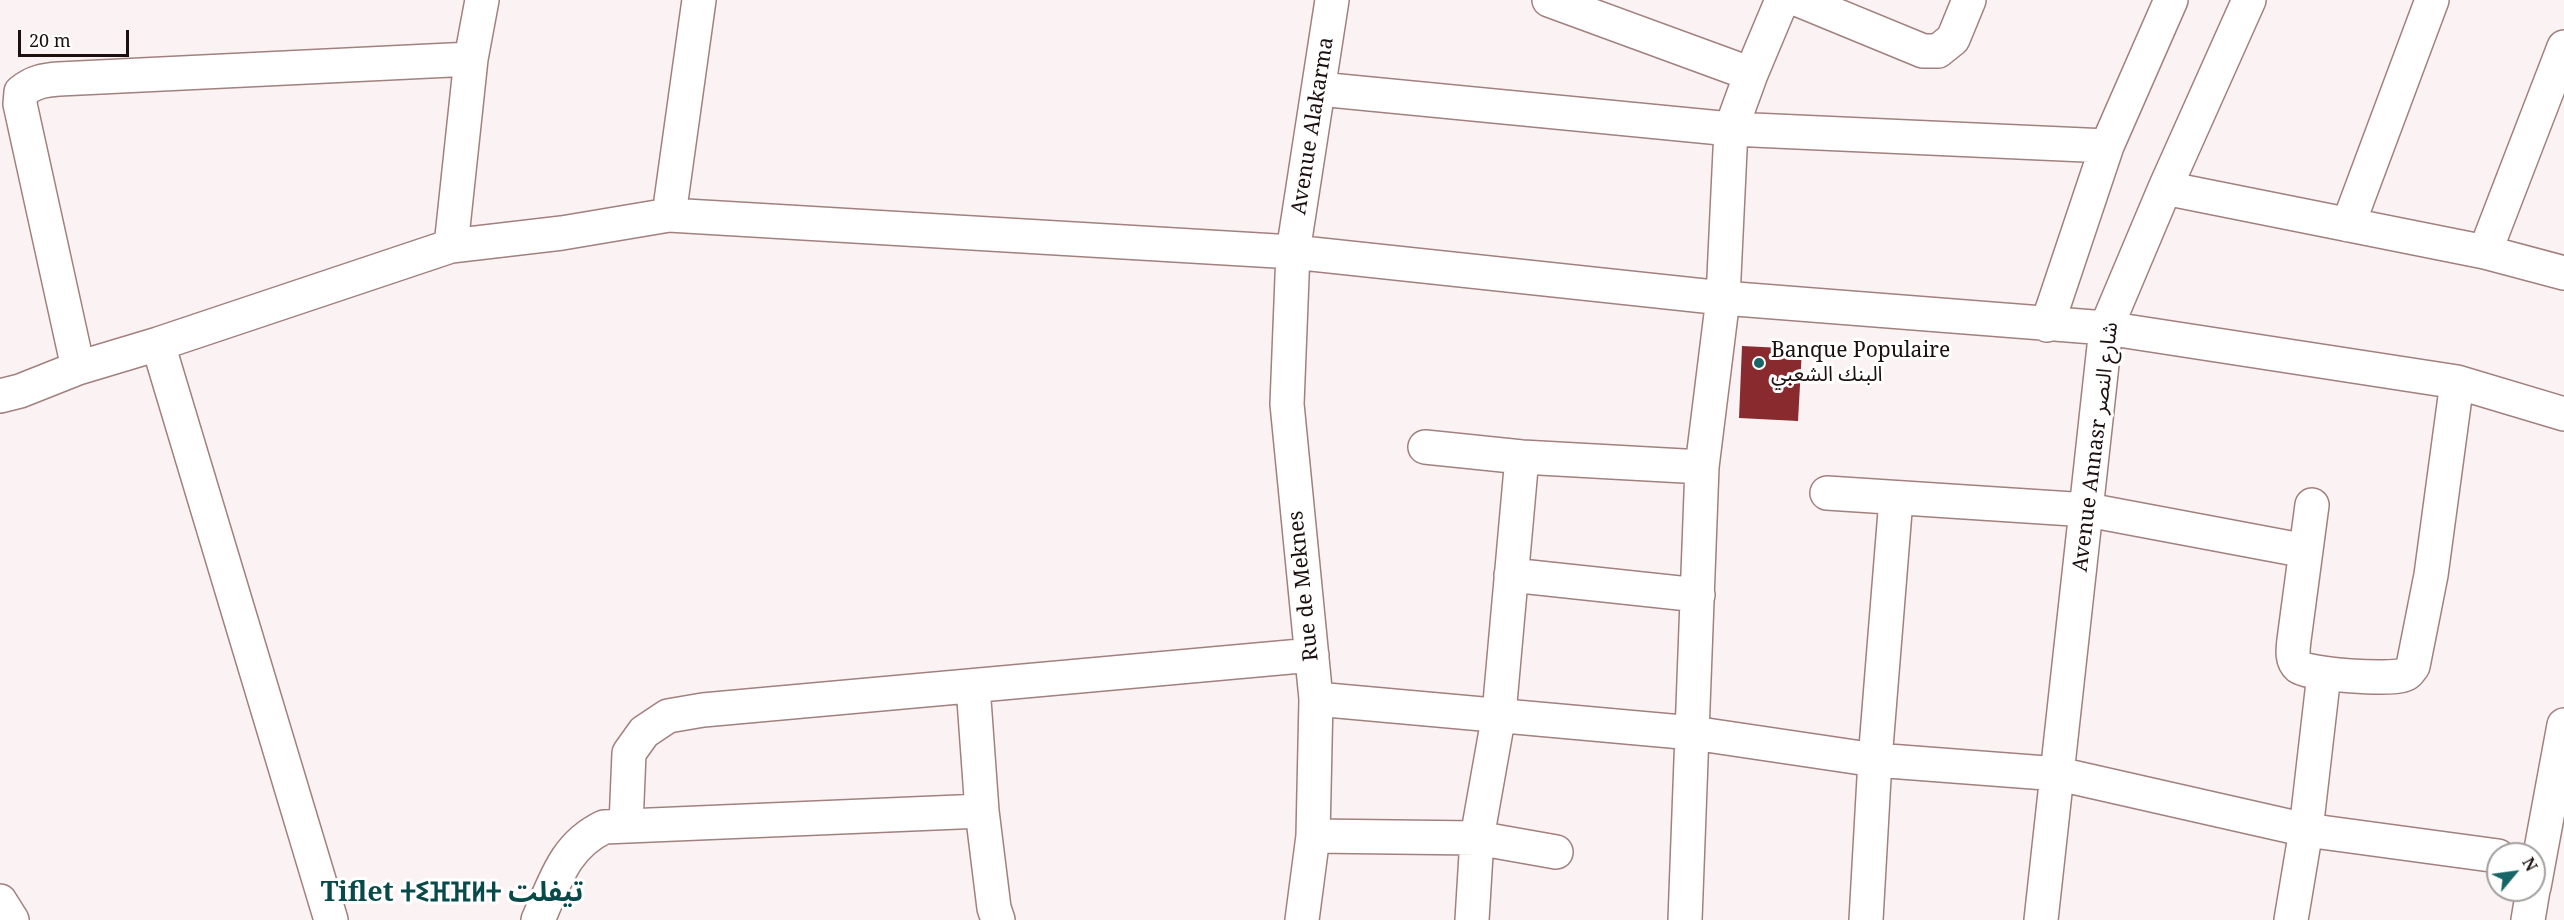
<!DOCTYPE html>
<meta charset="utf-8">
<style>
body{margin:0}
#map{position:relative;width:2564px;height:920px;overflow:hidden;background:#fbf3f3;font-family:"Noto Serif",serif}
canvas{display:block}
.north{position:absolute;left:2486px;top:842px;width:60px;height:60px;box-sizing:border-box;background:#fff;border:2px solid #a49f9f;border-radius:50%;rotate:61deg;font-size:16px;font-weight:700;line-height:24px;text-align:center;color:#1c0f0f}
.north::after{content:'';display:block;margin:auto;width:21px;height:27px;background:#176566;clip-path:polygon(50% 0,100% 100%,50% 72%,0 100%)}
.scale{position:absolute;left:18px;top:30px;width:111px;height:27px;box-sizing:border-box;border:3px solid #1c0f0f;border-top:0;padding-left:8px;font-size:18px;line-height:21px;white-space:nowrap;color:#1c0f0f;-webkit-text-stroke:4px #fff;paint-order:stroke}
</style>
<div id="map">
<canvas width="2564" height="920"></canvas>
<div class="north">N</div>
<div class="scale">20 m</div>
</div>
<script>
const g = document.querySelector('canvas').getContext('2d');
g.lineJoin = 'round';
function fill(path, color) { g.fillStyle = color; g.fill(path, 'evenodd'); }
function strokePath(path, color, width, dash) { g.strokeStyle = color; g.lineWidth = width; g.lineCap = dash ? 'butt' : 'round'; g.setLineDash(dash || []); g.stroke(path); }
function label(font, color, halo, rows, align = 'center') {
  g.font = font + ' "Noto Serif","Noto Sans Arabic","Noto Sans Tifinagh",serif'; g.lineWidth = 6; g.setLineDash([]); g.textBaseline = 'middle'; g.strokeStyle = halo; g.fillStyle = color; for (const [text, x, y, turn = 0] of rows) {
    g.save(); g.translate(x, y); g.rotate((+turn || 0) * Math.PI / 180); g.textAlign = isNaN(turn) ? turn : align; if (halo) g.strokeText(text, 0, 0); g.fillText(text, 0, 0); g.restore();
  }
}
const building = new Path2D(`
 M1742,346L1802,349L1798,421L1739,418Z`);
const minor = new Path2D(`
 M1549,0L1751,74
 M1799,0L1923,51H1938L1953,39L1969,0
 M1319,89L1731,129L2107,146
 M2165,188L2485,252L2564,273
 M669,215L699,0
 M2348,225L2432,0
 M451,246L471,59L482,0
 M2485,252L2564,47
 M2047,325L2107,146L2171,0
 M158,344L331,920
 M78,368L20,104L21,92C33,82 44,80 59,79L471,59
 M0,396L20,391L78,368L158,344L451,246L562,233L669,215L1293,252L1723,298L2106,328L2457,382L2564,414
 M1425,447L1522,457L1702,467
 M1827,493L2088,510L2306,551
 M2312,505L2294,640C2293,649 2291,660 2299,667C2310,675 2390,680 2403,675C2408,674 2410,670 2413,666L2431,575L2457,382
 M1511,575L1698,595
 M973,686L982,811L994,908L998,920
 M1316,699L1693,733L1875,760L2059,774L2306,830L2498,856
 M626,825L629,753L644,732L668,716L703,710L1312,655
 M1313,836L1477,838L1556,852
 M2534,887L2564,725
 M0,901L12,920
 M538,920C555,882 564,846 604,827L982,811
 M1302,920L1313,836L1316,699L1287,404L1293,252L1332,0
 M1472,920L1477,838L1499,714L1522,457
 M1685,920L1702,467L1723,298L1731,129L1751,74L1782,0
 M1866,920L1875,760L1896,499
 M2041,920L2106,328L2165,188L2249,0
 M2291,920L2306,830L2324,674
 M2528,920L2533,890`);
const markers = [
 [1759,363,6,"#176566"]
];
const streetNames = [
 ["Avenue Alakarma",1313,126,-81],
 ["Avenue Annasr شارع النصر",2096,447,-83],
 ["Rue de Meknes",1304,586,-96]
];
const poiNames = [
 ["Banque Populaire",1771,351],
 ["البنك الشعبي",1771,375]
];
const districtNames = [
 ["Tiflet ⵜⵉⴼⴼⵍⵜ تيفلت",452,893]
];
fill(building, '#892a2e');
strokePath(minor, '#a2807e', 36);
strokePath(minor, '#fff', 33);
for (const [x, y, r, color] of markers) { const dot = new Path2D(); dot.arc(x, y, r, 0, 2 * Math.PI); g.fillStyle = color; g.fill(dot); strokePath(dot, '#fff', 2); }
label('21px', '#1c0f0f', '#fff', streetNames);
label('21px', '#1c0f0f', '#fff', poiNames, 'left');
label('bold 27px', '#08494a', '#fff', districtNames);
</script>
